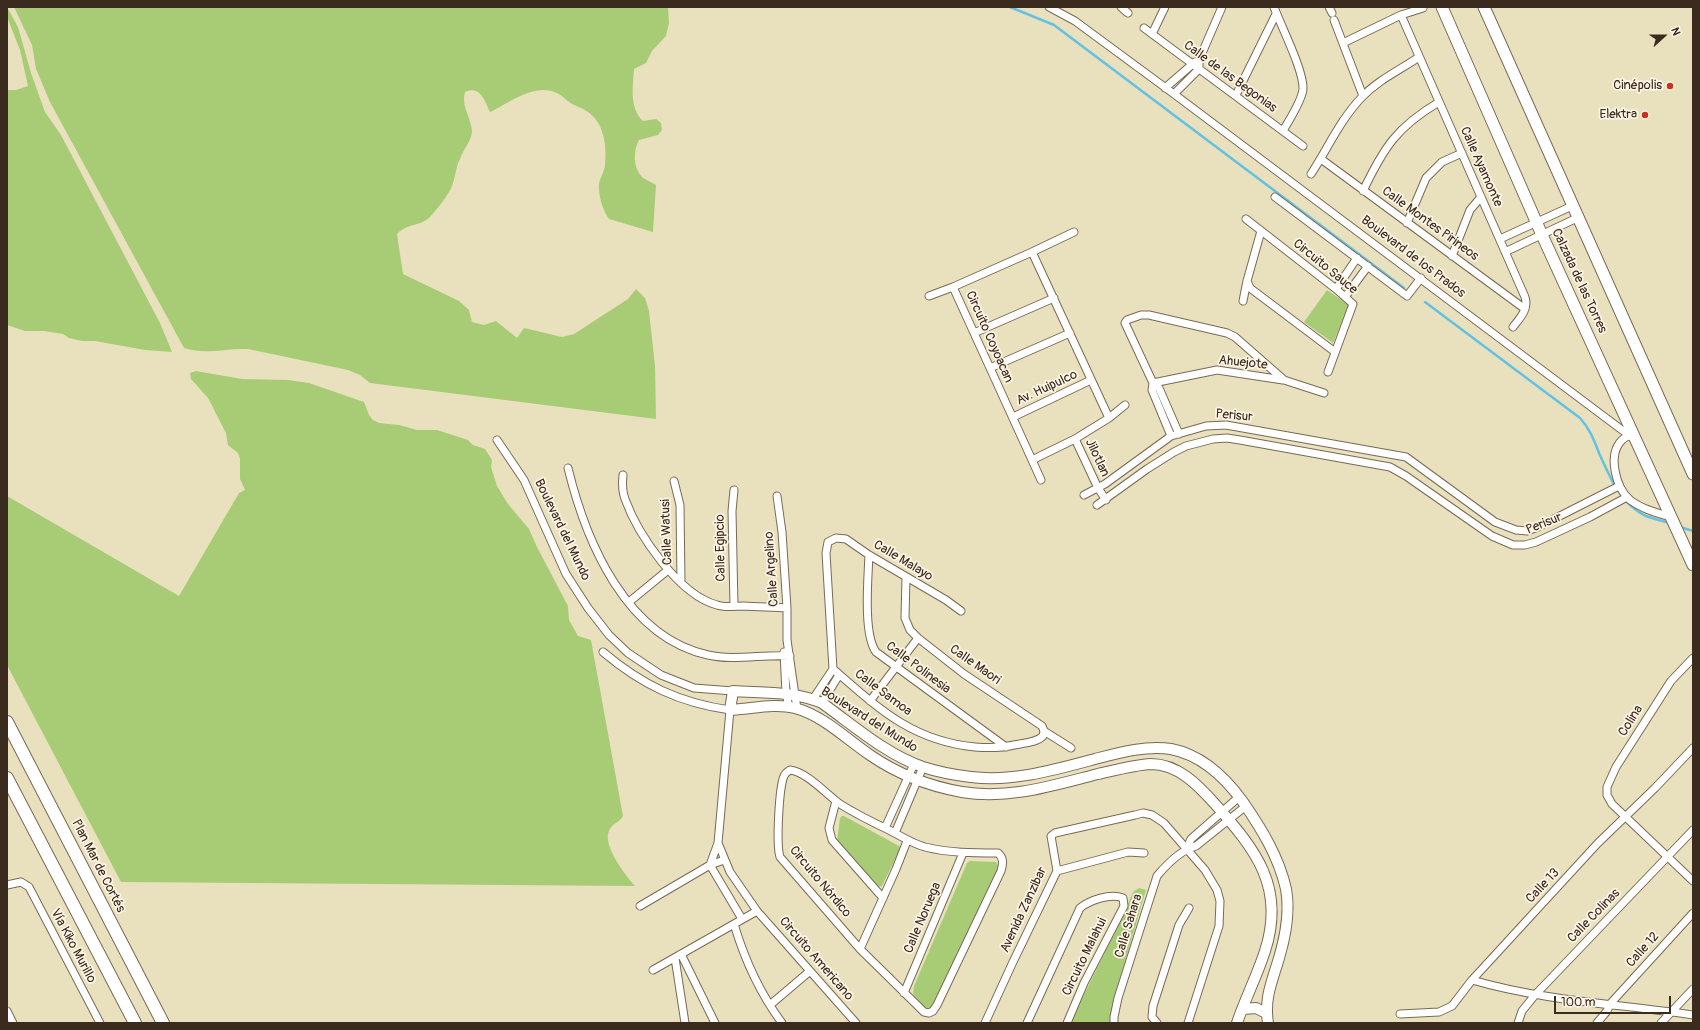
<!DOCTYPE html>
<meta charset="utf-8">
<style>
body{margin:0}
#map{position:relative;width:1700px;height:1030px;overflow:hidden;background:#e9e1bd;font-family:Pangolin,sans-serif}
canvas{display:block}
.frame{position:absolute;inset:0;border:8px solid #3b2a1e;pointer-events:none}
.north{position:absolute;left:1644px;top:16px;width:40px;height:40px;-webkit-text-stroke:3px #fcf5e5;paint-order:stroke;rotate:69deg;font-size:11px;font-weight:700;line-height:16px;text-align:center;color:#3b2a1e}
.north::after{content:'';display:block;margin:auto;width:14px;height:18px;background:#3b2a1e;clip-path:polygon(50% 0,100% 100%,50% 72%,0 100%)}
.scale{position:absolute;left:1554px;top:996px;width:117px;height:18px;box-sizing:border-box;border:2px solid #3b2a1e;border-top:0;padding-left:5px;font-size:12px;line-height:14px;white-space:nowrap;color:#3b2a1e;-webkit-text-stroke:3px #fcf5e5;paint-order:stroke}
</style>
<div id="map">
<canvas width="1700" height="1030"></canvas>
<div class="frame"></div>
<div class="north">N</div>
<div class="scale">100 m</div>
</div>
<script>
const g = document.querySelector('canvas').getContext('2d');
g.lineJoin = 'round';
function fill(path, color) { g.fillStyle = color; g.fill(path, 'evenodd'); }
function strokePath(path, color, width, dash) { g.strokeStyle = color; g.lineWidth = width; g.lineCap = dash ? 'butt' : 'round'; g.setLineDash(dash || []); g.stroke(path); }
function label(font, color, halo, rows, align = 'center') {
  g.font = font + ' Pangolin,sans-serif'; g.lineWidth = 3.5; g.setLineDash([]); g.textBaseline = 'middle'; g.strokeStyle = halo; g.fillStyle = color; for (const [text, x, y, turn = 0] of rows) {
    g.save(); g.translate(x, y); g.rotate((+turn || 0) * Math.PI / 180); g.textAlign = isNaN(turn) ? turn : align; if (halo) g.strokeText(text, 0, 0); g.fillText(text, 0, 0); g.restore();
  }
}
const green = new Path2D(`
 M7,7L18,27L31,73L45,112L61,135L160,323L172,352L145,350L95,341H82L69,338L63,334L44,331H25L7,325V90H16L28,86L20,50L7,17Z
 M14,7H668L669,23L666,36L652,51L646,63L634,69C633,86 629,108 643,121L656,119L661,123L662,130L658,135L639,140C633,151 633,167 642,177C645,180 652,182 656,185L653,232L609,219C603,210 598,196 599,184C600,177 605,171 605,164C607,146 604,123 588,112C583,108 578,107 572,104C567,101 563,96 557,93C535,82 509,103 490,112C485,101 480,85 465,92C461,106 471,117 472,131C472,140 463,150 460,159C456,166 456,174 453,183C451,192 436,211 429,218C418,227 408,223 397,234L403,274L459,301L469,310L472,322L484,325L496,321L517,338L524,328L562,337L574,334L628,299L636,289L645,298L649,311L655,366L656,419L370,383L360,375L348,370L248,349C225,348 207,355 184,348L50,102L36,69L32,45Z
 M1327,290L1349,305L1333,343L1304,322Z
 M196,371L242,379L288,380L309,383L364,402L369,415L373,420L379,423L399,425L417,430H437L468,440L473,445L485,449L492,460L491,467L497,486L508,504L529,529L537,547L568,606L569,620L578,636L591,640L623,816C620,822 613,823 610,829C600,843 626,876 635,886L121,882L7,665V496L179,596L239,493L245,490L240,479V459L238,453L228,445L226,433L208,398L191,379L190,373Z
 M842,816H844L899,846L900,849L882,886L878,887L837,841L840,818Z
 M970,861L996,862L999,867L934,1006L930,1009H924L913,994L914,986L967,863Z
 M1139,888L1146,890L1112,1006L1110,1023H1070L1118,926L1133,892Z`);
const stream = new Path2D(`
 M1010,7L1054,25L1404,288
 M1425,302L1580,418C1590,429 1594,440 1599,453C1610,477 1620,504 1646,516C1654,519 1662,521 1670,523
 M1680,527L1693,531`);
const street = new Path2D(`
 M1049,7L1075,21L1174,94L1634,439
 M1121,7L1128,13
 M1274,7C1281,26 1304,71 1303,89C1302,101 1289,120 1283,131
 M1329,7L1332,13
 M1401,15L1525,297C1529,309 1520,318 1513,327
 M1334,20L1363,96
 M1144,28L1303,146
 M1152,34L1165,7
 M1343,43L1401,15L1423,8
 M1165,88L1195,62
 M1174,94L1199,69V60L1222,7
 M1236,95L1276,14
 M1321,159L1525,309
 M1311,174C1328,148 1340,120 1362,97C1378,80 1400,70 1419,57
 M1363,191C1384,147 1397,127 1439,102
 M1275,197L1407,296L1421,278
 M1246,219L1336,289L1353,304L1328,372
 M1407,223L1426,178L1442,162L1462,153
 M1500,239L1572,206
 M1032,252L1109,418L1075,439L1032,460L953,287Z
 M1032,252L1074,232
 M1505,252L1577,218
 M1452,256L1470,210L1481,197
 M1247,281L1250,288L1335,352
 M1336,289L1357,258
 M929,296L953,287
 M1345,297L1368,266
 M1243,301L1247,281L1261,231
 M974,333L1054,298
 M990,368L1070,333
 M1153,383L1217,370L1283,380
 M1153,383L1152,390L1171,436
 M1013,417L1091,380
 M1109,418L1125,405
 M1179,434L1159,388L1153,383L1125,323L1127,320L1141,315H1149L1227,333L1235,337L1284,380L1324,393
 M1629,435C1627,437 1624,438 1622,440C1607,455 1616,488 1630,500C1642,509 1657,513 1671,517
 M1075,439L1098,488L1106,500
 M497,440L524,480L566,574L588,608L609,635L628,653L661,675L694,688L733,691
 M1032,460L1041,480
 M568,468C586,542 626,637 708,655C735,661 763,654 790,656
 M623,475C622,484 622,491 625,499C638,535 679,595 717,605C725,608 735,606 744,606C758,607 772,607 787,608
 M674,481L680,505L681,583
 M1084,495L1105,484L1171,436L1206,426L1226,425L1406,457L1495,522L1516,530L1527,531L1538,527L1619,486
 M777,496L782,532L787,608V640L797,709
 M1097,505L1147,469L1174,452L1186,446L1213,439L1227,438L1240,440L1390,467L1406,476L1492,536L1513,545H1525L1536,542L1590,517L1627,497
 M869,555C868,578 863,634 876,652L1006,747
 M906,577L905,618L910,630L918,638L964,674L1042,726L1044,731L1071,748
 M629,602L668,570
 M734,606L732,511L734,490
 M961,611L946,600L869,555L846,539L836,538L828,542L826,553L833,669C878,708 912,741 975,747C988,748 1001,748 1014,745C1023,743 1036,743 1043,736L1044,731
 M603,652C642,685 680,703 730,710L718,843L710,865
 M784,652L786,693L789,707
 M1693,658L1671,681L1616,767L1607,787V795L1612,804L1693,881
 M813,699L833,669
 M870,701L918,638
 M822,703L839,675
 M790,770C807,772 826,794 840,804C856,814 872,822 889,830C901,836 911,843 925,847C949,853 973,853 998,853C1004,858 1003,864 1001,871L937,1005L933,1011L929,1013L924,1012L860,949L780,857C776,844 779,788 784,776C785,773 787,772 790,770Z
 M836,801L829,828L832,840L883,898
 M885,828L914,764
 M895,833L923,767
 M718,843L730,872L757,911L856,1023
 M1187,848L1191,839L1239,797
 M710,865L742,919
 M1057,871L1128,852L1144,853
 M7,885L21,882L29,887L100,1023
 M640,906L710,865L724,860
 M734,924C745,961 759,992 782,1023
 M860,949L896,869L907,841
 M681,954L715,1023
 M675,958L685,1023
 M653,970L757,911
 M1472,980C1544,1001 1619,1004 1693,1015
 M904,993L963,853
 M770,1005L810,971
 M7,1011L13,1023
 M1400,1014L1439,1012L1452,1006L1472,980L1598,843L1655,788L1693,748
 M985,1023L1012,964L1057,871L1051,836L1055,833L1135,815L1143,813L1152,815L1164,823L1205,870L1217,890L1220,901L1219,926L1188,1023
 M1027,1023L1080,908C1090,900 1110,893 1123,898L1124,906L1084,983L1067,1023
 M1114,1023V1017L1118,998L1157,876C1167,864 1181,850 1196,846L1246,806
 M1157,1023L1152,1017L1153,1006L1179,925L1189,908
 M1518,1023L1522,1011L1535,995L1693,830
 M1597,1023L1607,1011L1610,1004L1693,913
 M1661,1023L1693,989`);
const secondary = new Path2D(`
 M1243,1009L1256,1008L1266,1013
 M1237,1023C1245,999 1257,976 1265,951C1286,887 1255,849 1215,804C1198,785 1178,764 1151,764C1134,765 1116,770 1098,774C1054,785 1009,800 962,792C928,786 899,775 870,755C846,739 824,716 795,708C774,703 752,709 730,710L733,691C764,693 794,691 822,703C853,725 887,755 923,767C938,772 954,775 971,777C1013,782 1054,770 1095,759C1118,753 1146,745 1171,749C1202,755 1225,777 1243,802C1261,828 1279,857 1286,889C1290,911 1285,938 1279,958C1272,982 1264,998 1268,1023`);
const primary = new Path2D(`
 M1442,7L1542,235L1693,565
 M1484,7L1693,474`);
const highway = new Path2D(`
 M7,722L163,1023
 M7,778L135,1023`);
const markers = [
 [1670,86,4,"#c8321e"],
 [1645,115,4,"#c8321e"]
];
const streetNames = [
 ["Calle de las Begonias",1230,77,36],
 ["Calle Ayamonte",1481,167,66],
 ["Calle Montes Pirineos",1430,224,36],
 ["Boulevard de los Prados",1413,257,37],
 ["Circuito Sauce",1325,267,39],
 ["Calzada de las Torres",1579,281,65],
 ["Circuito Coyoacan",989,337,66],
 ["Ahuejote",1243,363,6],
 ["Av. Huipulco",1047,388,-25],
 ["Perisur",1234,416,5],
 ["Jilotlan",1097,458,65],
 ["Perisur",1544,524,-22],
 ["Boulevard del Mundo",562,530,64],
 ["Calle Watusi",667,532,-92],
 ["Calle Egipcio",721,548,-91],
 ["Calle Malayo",903,561,31],
 ["Calle Argelino",772,569,-94],
 ["Calle Maori",975,665,35],
 ["Calle Polinesia",918,668,37],
 ["Calle Samoa",883,693,37],
 ["Boulevard del Mundo",869,720,32],
 ["Colina",1631,721,-58],
 ["Plan Mar de Cortés",98,866,63],
 ["Circuito Nórdico",820,882,50],
 ["Calle 13",1543,886,-47],
 ["Avenida Zanzibar",1024,910,-65],
 ["Calle Colinas",1594,916,-46],
 ["Calle Noruega",923,918,-67],
 ["Calle Sahara",1129,926,-73],
 ["Vía Kiko Murillo",73,946,62],
 ["Calle 12",1643,950,-48],
 ["Circuito Malahui",1085,957,-64],
 ["Circuito Americano",816,959,49]
];
const poiNames = [
 ["Cinépolis",1662,86],
 ["Elektra",1637,115]
];
fill(green, '#a8cc76');
strokePath(stream, '#64c1e2', 2.5);
strokePath(street, '#786a56', 9);
strokePath(secondary, '#786a56', 12);
strokePath(primary, '#786a56', 13);
strokePath(highway, '#786a56', 14);
strokePath(street, '#fff', 7);
strokePath(secondary, '#fff', 10);
strokePath(primary, '#fff', 11);
strokePath(highway, '#fff', 12);
for (const [x, y, r, color] of markers) { const dot = new Path2D(); dot.arc(x, y, r, 0, 2 * Math.PI); g.fillStyle = color; g.fill(dot); strokePath(dot, '#fcf5e5', 1.5); }
label('13px', '#3b2a1e', '#fcf5e5', streetNames);
label('13px', '#3b2a1e', '#fcf5e5', poiNames, 'right');
</script>
